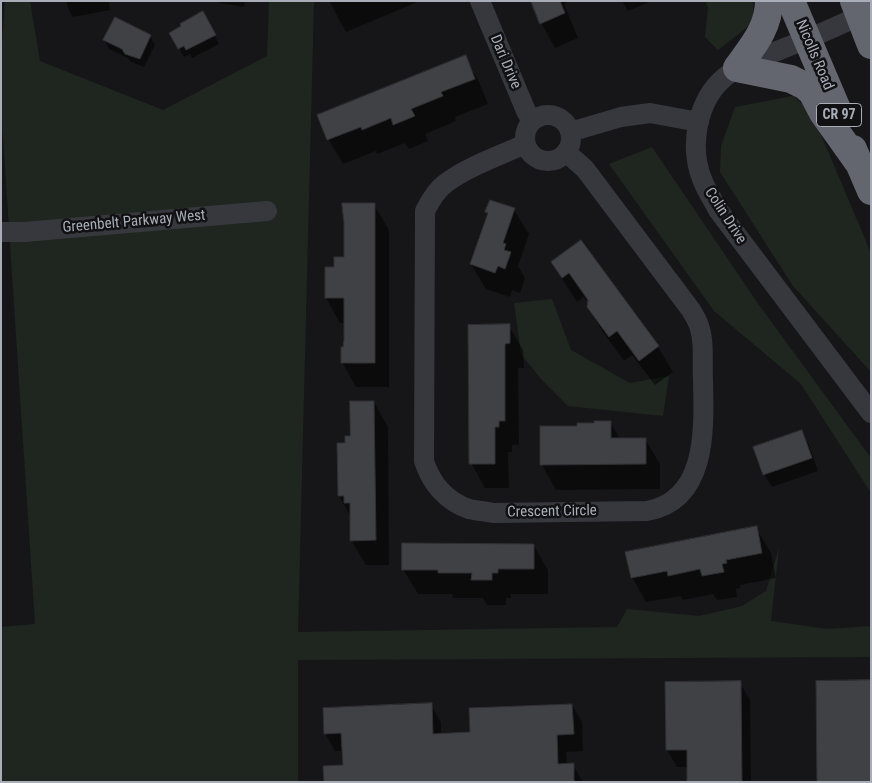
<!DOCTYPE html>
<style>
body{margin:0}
#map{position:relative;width:872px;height:783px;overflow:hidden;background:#161618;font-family:"Roboto Condensed",sans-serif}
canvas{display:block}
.frame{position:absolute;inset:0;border:2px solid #a8adb8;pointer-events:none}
</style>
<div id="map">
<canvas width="872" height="783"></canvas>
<div class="frame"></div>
</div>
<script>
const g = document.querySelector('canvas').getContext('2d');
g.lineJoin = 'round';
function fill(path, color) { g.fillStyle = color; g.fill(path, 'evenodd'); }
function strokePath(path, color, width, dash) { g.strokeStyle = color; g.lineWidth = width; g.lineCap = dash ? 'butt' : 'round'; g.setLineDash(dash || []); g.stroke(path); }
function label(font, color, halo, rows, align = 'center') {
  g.font = font + ' "Roboto Condensed",sans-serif'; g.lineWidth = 5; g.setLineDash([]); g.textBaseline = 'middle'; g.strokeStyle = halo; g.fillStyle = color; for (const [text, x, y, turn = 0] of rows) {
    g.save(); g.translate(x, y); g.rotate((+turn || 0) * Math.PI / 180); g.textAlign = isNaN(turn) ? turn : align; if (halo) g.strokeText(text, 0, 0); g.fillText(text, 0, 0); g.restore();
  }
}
const green = new Path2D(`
 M5,1H30L40,61L163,110L267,56L269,1H314L298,632L617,627L627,609L699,616L742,606L766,591L779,548L771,621L827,629L871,626V657L298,660V782H1V627L35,624L1,107V59Z
 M705,1H753L754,22L718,50L705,37L708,7Z
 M793,96L811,111L871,253V372L793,286L720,172L721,146L735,107Z
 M652,147L759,305L871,458V493L801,384L714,311L609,164Z
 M552,299L571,350L630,383L669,376L663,416L568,406L541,379L521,354L514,303Z`);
const shadow = new Path2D(`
 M66,1H109L110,10L73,17L68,8Z
 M219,1H245L244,7L220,3Z
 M329,1H420L346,32Z
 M532,1H565L566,3L564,4L578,38L555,48L541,23Z
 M622,1H652L628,11Z
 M203,13L219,44L192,58L190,54L184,57L171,33Z
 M150,36L155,45L144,67L131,62L128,58L109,49L104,40Z
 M465,57L479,82L488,104L455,117L456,121L425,134L428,141L409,149L405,143L377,154L376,151L343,164L329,140L319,115Z
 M374,205L389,230V387H356L342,362L345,348V323H340L326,298L335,268L346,258Z
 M514,210L529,234L518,266L525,278L520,293L512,290L510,297L486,289L471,264L488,215L487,212Z
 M580,242L658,347L673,372L655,385L632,355L624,361L603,332L588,307L589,304L584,297L577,302L552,263Z
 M509,326L523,350L524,368H518L519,445H512V452H508L509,488H485L471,463Z
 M374,402L388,427L389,565H366L351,540V517L339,496V444H346Z
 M610,422L620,439H645L660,464V489L556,490L542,465L578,427Z
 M802,432L809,445L818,471L772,487L764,474Z
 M756,528L771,553L776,578L740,585V588L736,589L737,597L717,600L713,594L683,600L681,596L646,602L632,577Z
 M534,546L548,570V594H511V598H506V605H487L483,598H453L452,594H418L403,569Z
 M740,683L750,700L751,782H689L688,767H677L667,750Z
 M431,705L441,722V735L471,733L572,705L582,722L583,751L566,752L567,765H573L583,782H325L344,766L343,751H335L325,733Z`);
const building = new Path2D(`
 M531,1H560L565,13L540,24Z
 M203,11L216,35L186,50L184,46L178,49L169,33L181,26L180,24Z
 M115,17L151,35L140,59L125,54L122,49L103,40Z
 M466,55L475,79L441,92L443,96L411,109L415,116L393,125L391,118L362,130L361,127L327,140L317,115Z
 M490,200L515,208L503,243L506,244L504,250L511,252L505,269L498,266L495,273L470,264L488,213L485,212Z
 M342,203H375V363H341V347H343L344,340V298H325V267H334V257H344V223Z
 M581,240L659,346L639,361L617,331L609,337L587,307L588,300L569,273L562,278L551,262Z
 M510,324V343L505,344V421H499V427H495V464H469L468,325Z
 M350,401H374L376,540L350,541V503H344V496H338L337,443H345V436H350Z
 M594,421H611V438H646V464L540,465V426H577V423H594Z
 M802,430L812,458L763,475L753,447Z
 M757,526L762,553L726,560L727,563L722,564L724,572L702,576L700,569L668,576L667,571L631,578L625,552Z
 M402,543L534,544V569H498V573H492V580H471L472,573H438V570H402Z
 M871,680V782H817L816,681Z
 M741,681L742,782H687V750H666L665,682Z
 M432,703L433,734L470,732L469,708L572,704L574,734L557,735L558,764L574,763V782H324L323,766L343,765L341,733L324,734L323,708Z`);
const minor = new Path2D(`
 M480,1L526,111L532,121
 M870,10C844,24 815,36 787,47C766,56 742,62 725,77C697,100 689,146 702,179C706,190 713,200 718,210L871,413
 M525 138a23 23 0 1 1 46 0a23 23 0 1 1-46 0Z
 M570,132L621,117L650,113L699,122
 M525,144C499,156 469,166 446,183C436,190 430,201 425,211L424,461C431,483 446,501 469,509C477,511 486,511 493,513L647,511C708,500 704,428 703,380C702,362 705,340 698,323C696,318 693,314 691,310L585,169L566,152
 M1,232H24L267,211`);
const highway = new Path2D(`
 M769,1C769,28 752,47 737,68L791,79L805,86L812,92L823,113L860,165
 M791,1L837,109
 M854,1L871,45
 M853,149L871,191`);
const shields = [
 [839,115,45]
];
const shieldNames = [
 ["CR 97",839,115]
];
const streetNames = [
 ["Nicolls Road",814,55,67],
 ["Dari Drive",505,62,67],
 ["Colin Drive",725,216,57],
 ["Greenbelt Parkway West",134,222,-5],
 ["Crescent Circle",552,512,-1]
];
fill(green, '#1e261f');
fill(shadow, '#0007');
fill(building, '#404145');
strokePath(building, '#303034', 1);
strokePath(minor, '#37383d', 20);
strokePath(highway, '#63666e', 28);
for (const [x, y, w] of shields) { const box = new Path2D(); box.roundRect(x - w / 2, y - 11.5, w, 23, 4); g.fillStyle = '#111113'; g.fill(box); strokePath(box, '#a8adb8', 1); }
label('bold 14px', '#a8adb8', null, shieldNames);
label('15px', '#a8adb8', '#111113', streetNames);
</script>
